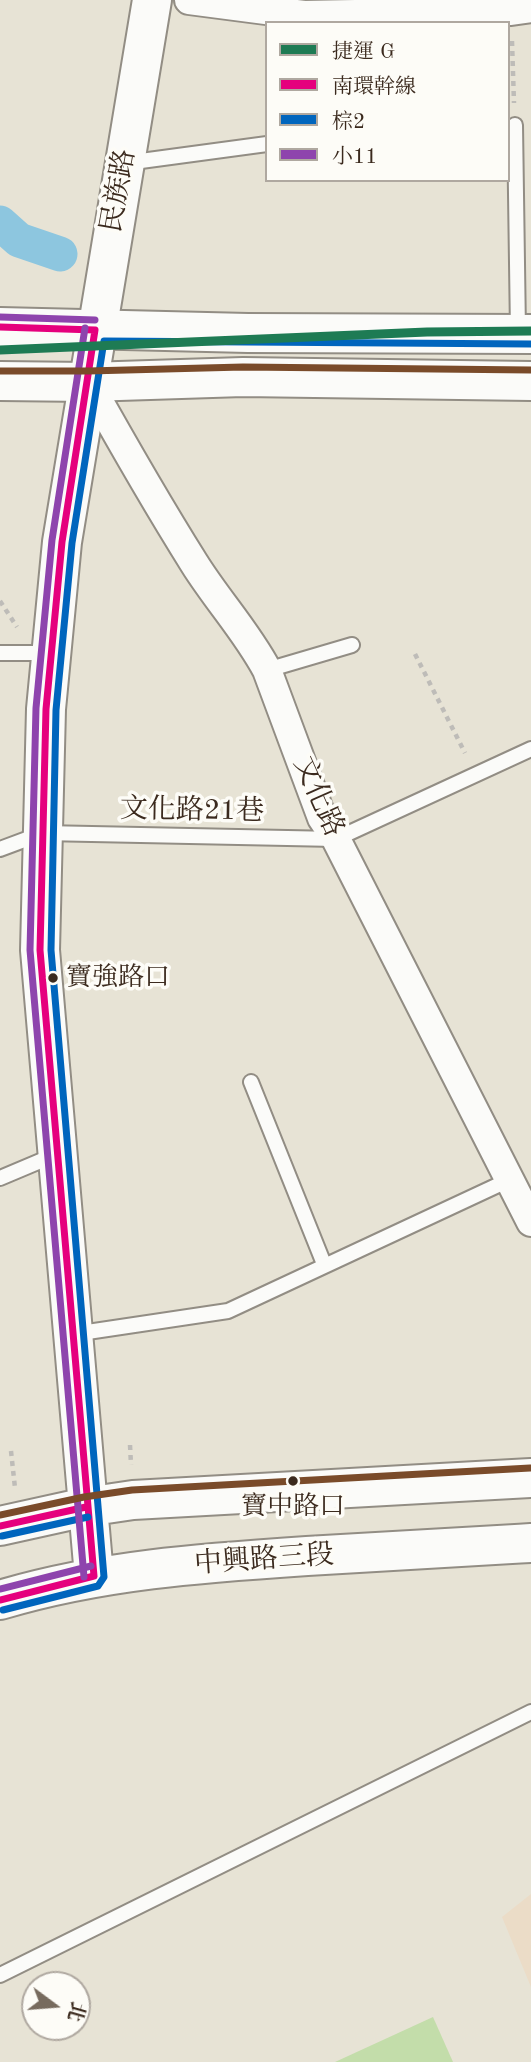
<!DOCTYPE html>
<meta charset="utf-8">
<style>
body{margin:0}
#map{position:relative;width:531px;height:2062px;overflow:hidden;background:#e7e3d5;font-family:"Old Standard TT","Noto Serif TC",serif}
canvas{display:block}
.legend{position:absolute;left:265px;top:21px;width:245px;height:161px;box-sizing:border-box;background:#fdfcf7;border:2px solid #afa8a0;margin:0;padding:9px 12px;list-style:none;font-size:21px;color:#3b2a1e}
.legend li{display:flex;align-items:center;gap:14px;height:35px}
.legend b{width:35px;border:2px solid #afa8a0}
.north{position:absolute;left:21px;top:1971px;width:70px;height:70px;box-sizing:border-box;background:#fdfcf7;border:2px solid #afa8a0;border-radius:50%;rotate:106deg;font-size:19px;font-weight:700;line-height:28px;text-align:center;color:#3b2a1e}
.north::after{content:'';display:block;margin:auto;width:24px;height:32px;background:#776b5e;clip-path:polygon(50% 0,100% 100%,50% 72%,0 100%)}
</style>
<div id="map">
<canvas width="531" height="2062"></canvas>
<ul class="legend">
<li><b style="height:9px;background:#1e7b54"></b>捷運 G</li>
<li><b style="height:9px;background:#e5007d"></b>南環幹線</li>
<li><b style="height:9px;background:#0065bd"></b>棕2</li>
<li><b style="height:9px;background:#8e44ad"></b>小11</li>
</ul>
<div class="north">北</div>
</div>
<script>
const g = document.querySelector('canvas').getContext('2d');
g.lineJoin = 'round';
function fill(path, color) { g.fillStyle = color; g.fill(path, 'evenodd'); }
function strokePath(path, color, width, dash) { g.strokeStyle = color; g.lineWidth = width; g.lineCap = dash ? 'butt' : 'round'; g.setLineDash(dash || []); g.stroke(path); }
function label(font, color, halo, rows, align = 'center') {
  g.font = font + ' "Old Standard TT","Noto Serif TC",serif'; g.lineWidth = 7; g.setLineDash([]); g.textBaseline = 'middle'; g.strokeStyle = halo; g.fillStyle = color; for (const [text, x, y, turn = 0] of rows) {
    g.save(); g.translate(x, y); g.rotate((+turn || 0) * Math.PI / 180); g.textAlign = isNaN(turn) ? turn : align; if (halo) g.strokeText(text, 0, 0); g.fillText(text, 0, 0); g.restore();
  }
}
const built = new Path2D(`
 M531,1894V1987L502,1917Z`);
const green = new Path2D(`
 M433,2017L453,2062H335Z`);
const canal = new Path2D(`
 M0,223L19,240L60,254`);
const path = new Path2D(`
 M512,41L514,103
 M0,601L17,627
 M415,654L465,753
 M130,1445L131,1465
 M11,1451L15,1488`);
const lane = new Path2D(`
 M515,125L518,332
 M126,163L267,144
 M0,653H34
 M267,670L352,645
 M0,849L43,833L336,839L531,749
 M251,1082L324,1264
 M0,1178L57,1154
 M74,1334L228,1311L511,1179
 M0,1975L531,1712`);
const street = new Path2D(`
 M189,0L304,15L511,11L531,8
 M88,382C122,443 157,504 194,563C217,600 247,632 267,670L322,818L336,839L531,1222`);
const secondary = new Path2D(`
 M0,1526L86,1507L133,1500L531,1478
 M94,1576L40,950L46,709L62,542L152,0
 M0,1600C100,1570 202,1563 307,1556C381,1552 456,1547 531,1543`);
const primary = new Path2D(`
 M0,327L248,333L531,334
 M0,381L88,382L243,377L531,381`);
const bus1 = new Path2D(`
 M0,327L95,330
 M0,1526L86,1507
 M94,1576L40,950L46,709L62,542L95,330
 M0,1600L94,1576`);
const bus2 = new Path2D(`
 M2,1536L88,1517
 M3,1610L98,1586L104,1577L51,950L56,710L72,543L104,341L531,344`);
const bus3 = new Path2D(`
 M0,317L95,320
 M84,1577L30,950L36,708L52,540L85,328
 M0,1589L91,1566`);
const bus4 = new Path2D(`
 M0,371H88L243,367L531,370
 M0,1515L84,1497L132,1490L530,1468`);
const metro1 = new Path2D(`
 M0,350L427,332L531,331`);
const markers = [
 [53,978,6,"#3b2a1e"],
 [293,1481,6,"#3b2a1e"]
];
const busNames = [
 ["寶強路口",66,978],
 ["寶中路口",293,1507,"center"]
];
const streetNames = [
 ["民族路",119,191,-80],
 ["文化路",318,797,66],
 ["文化路21巷",192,811,1],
 ["中興路三段",264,1560,-4]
];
fill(built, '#ebdcc7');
fill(green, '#c3ddaa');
strokePath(canal, '#8dc6df', 35);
strokePath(lane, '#928d84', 18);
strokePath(street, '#928d84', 32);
strokePath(secondary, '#928d84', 42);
strokePath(primary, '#928d84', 42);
strokePath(path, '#bebcb8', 4.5, [5, 5]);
strokePath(lane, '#fbfbf9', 14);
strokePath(street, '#fbfbf9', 28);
strokePath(secondary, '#fbfbf9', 38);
strokePath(primary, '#fbfbf9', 38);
strokePath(bus1, '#e5007d', 7);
strokePath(bus2, '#0065bd', 7);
strokePath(bus3, '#8e44ad', 7);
strokePath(bus4, '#7a4b2a', 7);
strokePath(metro1, '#1e7b54', 9);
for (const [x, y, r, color] of markers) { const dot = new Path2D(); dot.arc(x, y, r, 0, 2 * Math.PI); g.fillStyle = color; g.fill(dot); strokePath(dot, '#fdfcf7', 2.5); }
label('26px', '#3b2a1e', '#fdfcf7', busNames, 'left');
label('28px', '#3b2a1e', '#fdfcf7', streetNames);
</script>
